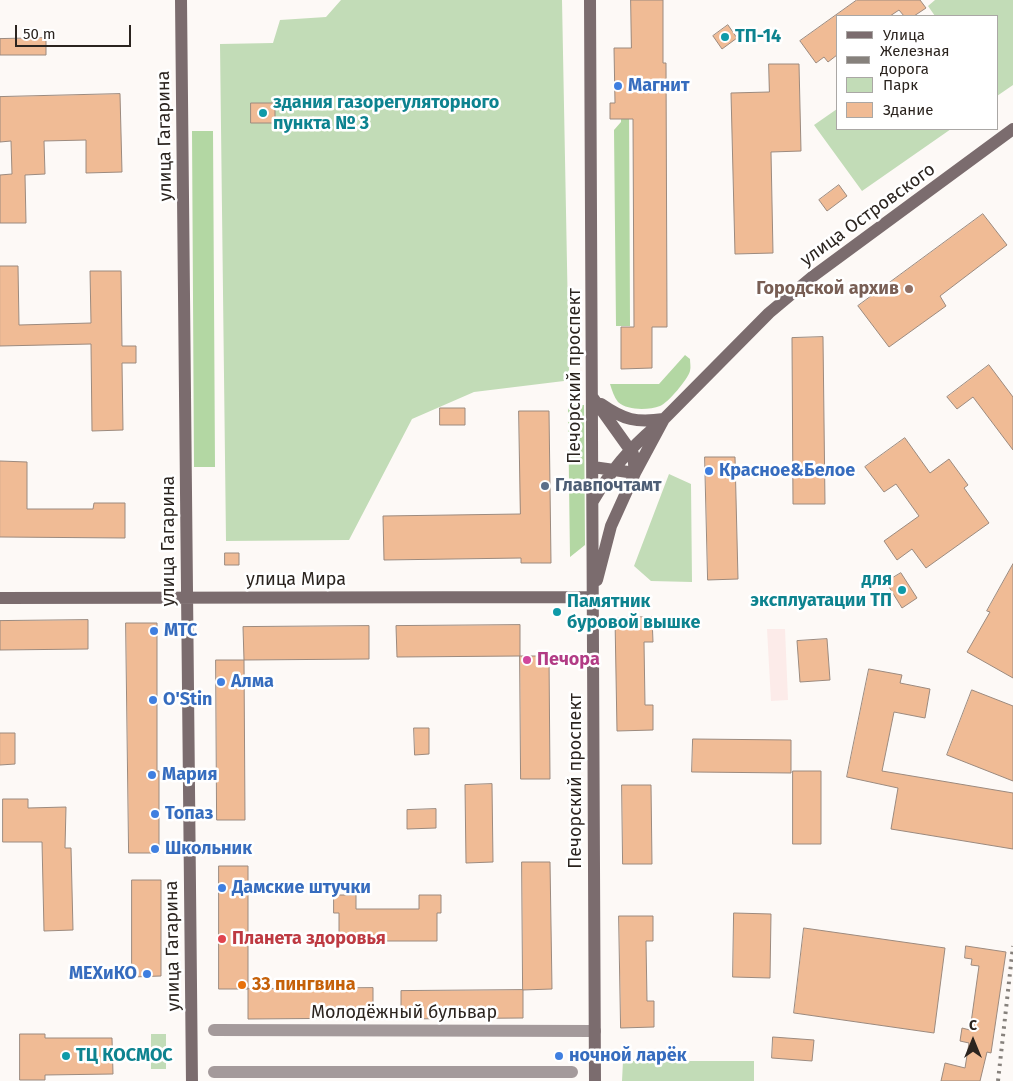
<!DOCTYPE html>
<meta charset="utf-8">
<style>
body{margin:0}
#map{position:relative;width:1013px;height:1081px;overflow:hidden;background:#fdf9f6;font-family:"Fira Sans",sans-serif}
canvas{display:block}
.legend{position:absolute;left:836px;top:15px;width:162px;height:115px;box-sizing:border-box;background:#fff;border:1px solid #aaa7a5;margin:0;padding:6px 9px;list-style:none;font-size:15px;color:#2b241f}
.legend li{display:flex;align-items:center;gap:10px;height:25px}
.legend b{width:25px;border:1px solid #aaa7a5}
.north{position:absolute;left:948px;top:1016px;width:50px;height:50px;-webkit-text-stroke:4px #fff;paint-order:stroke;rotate:0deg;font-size:14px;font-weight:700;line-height:20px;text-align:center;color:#2b241f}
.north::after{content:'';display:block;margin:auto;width:18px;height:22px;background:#2b241f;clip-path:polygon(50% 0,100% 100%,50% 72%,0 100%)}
.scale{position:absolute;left:15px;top:25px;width:116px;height:22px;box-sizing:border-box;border:2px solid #2b241f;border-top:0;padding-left:6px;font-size:15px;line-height:18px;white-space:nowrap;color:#2b241f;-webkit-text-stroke:4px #fff;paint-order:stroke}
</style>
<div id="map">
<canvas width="1013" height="1081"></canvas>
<ul class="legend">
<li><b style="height:6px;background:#7b6c6e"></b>Улица</li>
<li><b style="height:6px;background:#86817c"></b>Железная дорога</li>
<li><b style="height:14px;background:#c2dcb7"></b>Парк</li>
<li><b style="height:14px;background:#f0bb95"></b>Здание</li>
</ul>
<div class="north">С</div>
<div class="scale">50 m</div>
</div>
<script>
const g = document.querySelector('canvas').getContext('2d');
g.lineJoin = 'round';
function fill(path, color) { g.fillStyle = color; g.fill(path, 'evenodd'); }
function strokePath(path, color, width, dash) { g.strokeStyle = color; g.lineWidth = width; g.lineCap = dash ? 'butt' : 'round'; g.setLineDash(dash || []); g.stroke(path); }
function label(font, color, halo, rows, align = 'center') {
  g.font = font + ' "Fira Sans",sans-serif'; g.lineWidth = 5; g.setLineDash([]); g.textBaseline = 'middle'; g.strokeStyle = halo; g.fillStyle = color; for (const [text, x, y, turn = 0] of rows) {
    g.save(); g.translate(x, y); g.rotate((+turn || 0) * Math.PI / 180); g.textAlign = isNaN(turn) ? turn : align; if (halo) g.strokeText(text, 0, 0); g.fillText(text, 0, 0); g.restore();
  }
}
const industrial = new Path2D(`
 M767,629H785L788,700L771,701Z`);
const green = new Path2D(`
 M341,0H562L569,370L564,381L474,392L412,419L349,540L226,541L220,44L273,43L280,20L326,17Z
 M935,0H1013V85L997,96V16H935L928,6Z
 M837,109V129H951L862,191L814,125Z
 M669,474L691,484L692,582L651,581L634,566Z
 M151,1034H166V1069H151Z
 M623,1061H754V1081H622Z`);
const forest = new Path2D(`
 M621,104H629L630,326H616L614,130L621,122Z
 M192,131H213L215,467H194Z
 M685,355L690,359C690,363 691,367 690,371C688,379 668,403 660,406C649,410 628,411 618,402C614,397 612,390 610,384H659Z
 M568,405H584L585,545L570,557Z`);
const building = new Path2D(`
 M631,0H663V63H666L667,327H652V368L621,369V327H634L633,119H610V103H615L614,48H631Z
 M857,0H920L926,8L914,16H904L899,10L890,16H837V55L828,62L824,57L816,63L800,41Z
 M728,25L737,38L722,49L713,36Z
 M46,38V55H0V39Z
 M769,64H799L801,151L771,152L773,253L735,254L731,93L769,92Z
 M120,94L122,172L86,173V140L44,141L45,174L25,175L26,223H0V175L12,174L11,141L0,142V97Z
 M251,103H275V123H251Z
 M839,185L847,196L827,211L819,200Z
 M983,214L1007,245L940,296L946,306L889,347L858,306Z
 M0,266H18L19,325L91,323L90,271H121L122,346H136V363H122L123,430L92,431L91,344L0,346Z
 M823,337L825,504H793L792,338Z
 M989,365L1013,397V450L973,397L957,409L947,397Z
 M440,408H465V425H440Z
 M519,411H549L551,563H521V558L384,560L383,516L520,514Z
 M905,438L930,473L949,459L968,485L964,488L989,523L926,568L912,549L897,560L884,541L919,516L896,484L884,492L865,467Z
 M705,457H735L738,579L708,580Z
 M0,461L27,462V509H93L94,503H125V538L0,537Z
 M225,553H239V565H225Z
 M1013,564V678L967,652L990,612L987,611Z
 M901,573L917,598L902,608L886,582Z
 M652,617L653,642H644L645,705H653V730L617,731L615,618Z
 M88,620V649L0,650V621Z
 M126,623H157V771H159V853H129Z
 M520,625V656L397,657L396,626Z
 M369,626V659L244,660L243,627Z
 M827,639L830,680L800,682L797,641Z
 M520,656H549L550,779H521Z
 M216,660H244L245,820H217Z
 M869,669L902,675L900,683L930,689L925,718L894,712L882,771L1013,793V849L891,829L898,788L847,777Z
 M972,690L1013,706V781L947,755Z
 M414,728H429V754L415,755Z
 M0,733H15V764L0,765Z
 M693,739L791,740V773L692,772Z
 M793,771H821V844H793Z
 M492,784L493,862L466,863L465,785Z
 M622,785H651L652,864H623Z
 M3,799H28V808L66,807L65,848H71L73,930L44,931L42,842H3Z
 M436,809V828L407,829V810Z
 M522,862H550L552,989L523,990Z
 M219,866H248V989H219Z
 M132,880H161V976L132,977Z
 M334,895H356V909H419V895H441V913H437V941H339V913H334Z
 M734,913L771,914L770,978L733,977Z
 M619,916H653V941H646L647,1001H654V1027L621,1028Z
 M804,928L945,948L934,1033L794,1013Z
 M966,946L1006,952L991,1053L987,1052L980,1081H941L945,1063L965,1068L969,1043L960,1041L962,1028L970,1030L979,966L971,965L972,959L965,958Z
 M373,988V1018L248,1019V989Z
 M523,990V1018L401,1019V991Z
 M20,1034H45V1038H112L113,1074L45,1075V1080H20Z
 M773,1037L814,1040L812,1061L772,1058Z`);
const street = new Path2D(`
 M214,1030L595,1031
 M214,1072H572`);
const secondary = new Path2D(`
 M181,0L192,1081
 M590,0L595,1081
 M601,404C624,420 636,423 664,419
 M593,467L635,473L633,454L593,398
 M593,501C612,469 628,450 656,426
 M597,580L611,526L635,473L664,419L769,313L812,277L1013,129
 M0,598L592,597`);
const rail = new Path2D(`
 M998,1081L1013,946`);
const markers = [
 [725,37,5,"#0f9aa8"],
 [618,86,5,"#3f7fe0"],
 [263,113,5,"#0f9aa8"],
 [909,289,5,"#8d6e63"],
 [709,471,5,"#3f7fe0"],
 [545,486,5,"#5c6f8a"],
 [902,590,5,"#0f9aa8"],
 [557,612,5,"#0f9aa8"],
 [154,631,5,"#3f7fe0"],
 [527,660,5,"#d1479c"],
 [221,682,5,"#3f7fe0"],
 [153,700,5,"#3f7fe0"],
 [152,775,5,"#3f7fe0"],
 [155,814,5,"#3f7fe0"],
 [155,849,5,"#3f7fe0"],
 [222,888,5,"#3f7fe0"],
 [222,939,5,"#e0444e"],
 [147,974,5,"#3f7fe0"],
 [242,985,5,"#e8710a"],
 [66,1056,5,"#0f9aa8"],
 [559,1056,5,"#3f7fe0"]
];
const cultureNames = [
 ["ТП-14",735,37],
 ["здания газорегуляторного",273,103],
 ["пункта № 3",273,124],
 ["для",892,580,"right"],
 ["эксплуатации ТП",892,601,"right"],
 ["Памятник",567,602],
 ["буровой вышке",567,623],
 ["ТЦ КОСМОС",76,1056]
];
const shopNames = [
 ["Магнит",628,86],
 ["Красное&Белое",719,471],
 ["МТС",164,631],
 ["Алма",231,682],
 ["O'Stin",163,700],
 ["Мария",162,775],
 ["Топаз",165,814],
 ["Школьник",165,849],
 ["Дамские штучки",232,888],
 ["МЕХиКО",137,974,"right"],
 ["ночной ларёк",569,1056]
];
const streetNames = [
 ["улица Гагарина",165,136,-91],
 ["улица Островского",868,215,-36],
 ["Печорский проспект",575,376,-90],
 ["улица Гагарина",169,541,-90],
 ["улица Мира",296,580],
 ["Печорский проспект",576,781,-90],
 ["улица Гагарина",173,946,-91],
 ["Молодёжный бульвар",404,1013]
];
const educationNames = [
 ["Городской архив",899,289]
];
const serviceNames = [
 ["Главпочтамт",555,486]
];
const hotelNames = [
 ["Печора",537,660]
];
const healthNames = [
 ["Планета здоровья",232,939]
];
const foodNames = [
 ["33 пингвина",252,985]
];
fill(industrial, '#fcebe9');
fill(green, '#c2dcb7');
fill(forest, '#b3d7a3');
fill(building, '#f0bb95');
strokePath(building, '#9c8a7e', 1);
strokePath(street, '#a49a9b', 12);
strokePath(secondary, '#7b6c6e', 12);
strokePath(rail, '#86817c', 4, [2.5, 5]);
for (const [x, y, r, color] of markers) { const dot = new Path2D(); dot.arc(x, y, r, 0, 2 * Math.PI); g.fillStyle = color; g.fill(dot); strokePath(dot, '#fff', 2); }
label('bold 18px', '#0d838f', '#fff', cultureNames, 'left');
label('bold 18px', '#366cbe', '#fff', shopNames, 'left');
label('18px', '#2b241f', '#fff', streetNames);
label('bold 18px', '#785e54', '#fff', educationNames, 'right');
label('bold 18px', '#4e5e75', '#fff', serviceNames, 'left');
label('bold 18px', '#b23c85', '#fff', hotelNames, 'left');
label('bold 18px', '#be3a42', '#fff', healthNames, 'left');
label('bold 18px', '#c56008', '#fff', foodNames, 'left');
</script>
